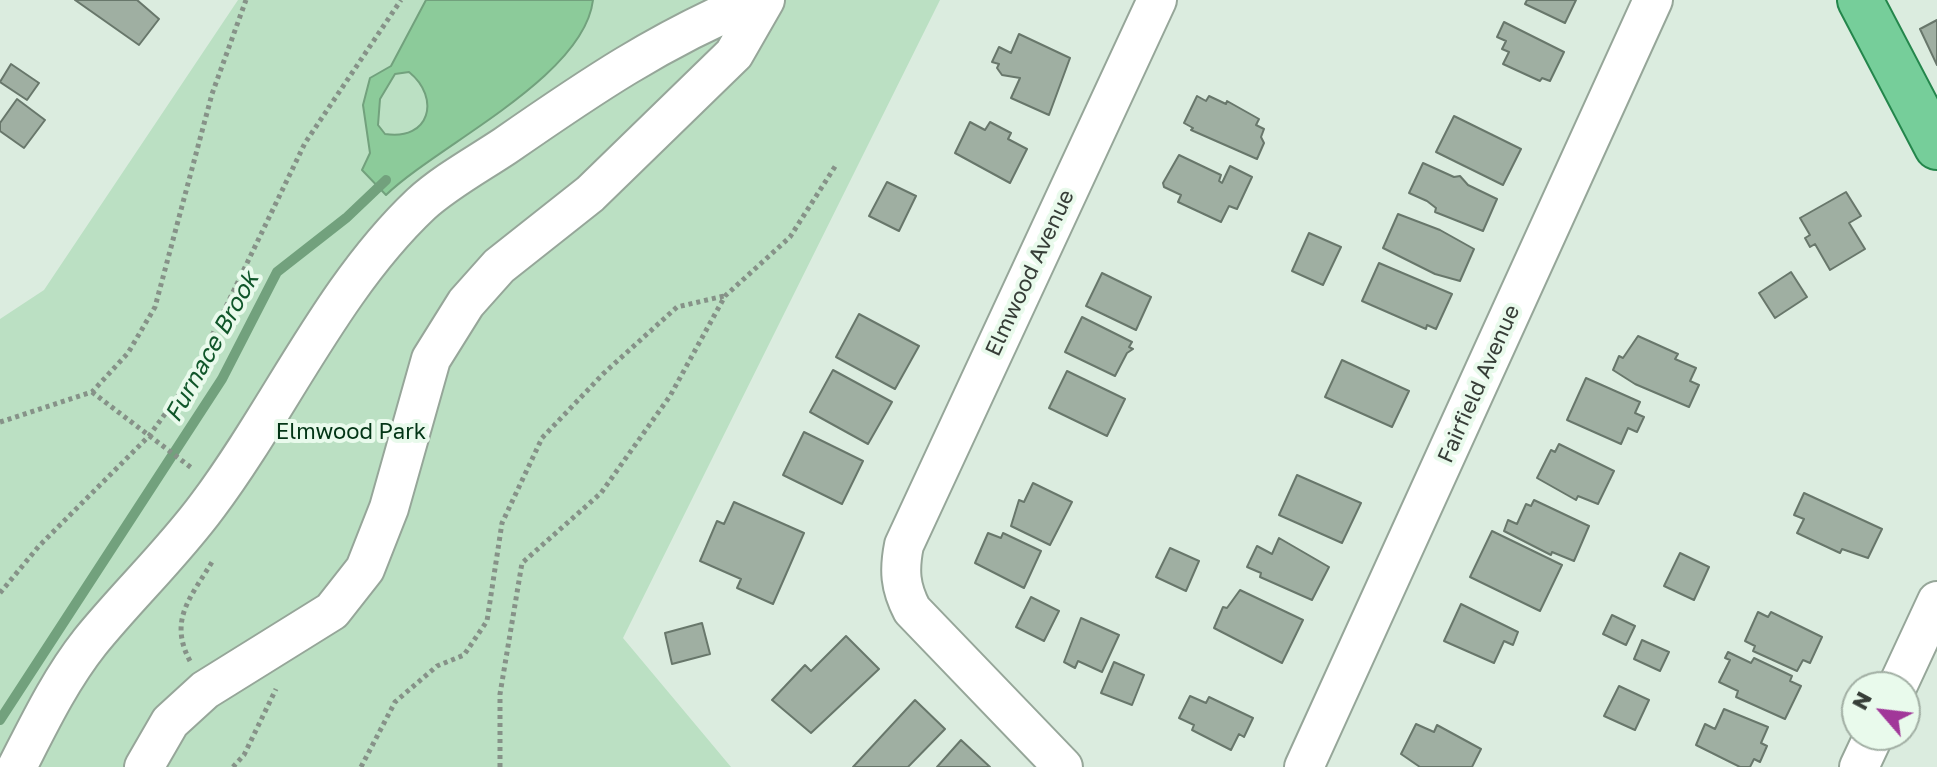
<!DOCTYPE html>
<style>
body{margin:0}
#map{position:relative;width:1937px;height:767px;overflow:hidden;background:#dbecdf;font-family:"Golos Text",sans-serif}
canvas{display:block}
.north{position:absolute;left:1841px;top:671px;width:80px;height:80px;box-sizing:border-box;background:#e9faec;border:2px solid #a2afa4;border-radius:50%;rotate:298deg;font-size:22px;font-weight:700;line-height:32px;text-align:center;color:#373e38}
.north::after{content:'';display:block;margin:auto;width:28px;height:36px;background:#a13799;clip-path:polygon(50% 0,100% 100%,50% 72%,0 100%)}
</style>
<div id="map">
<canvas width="1937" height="767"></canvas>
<div class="north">N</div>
</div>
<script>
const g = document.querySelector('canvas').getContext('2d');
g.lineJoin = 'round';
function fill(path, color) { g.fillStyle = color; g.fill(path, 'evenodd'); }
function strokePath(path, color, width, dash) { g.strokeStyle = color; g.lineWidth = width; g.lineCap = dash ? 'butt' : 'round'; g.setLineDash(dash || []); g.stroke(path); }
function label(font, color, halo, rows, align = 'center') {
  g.font = font + ' "Golos Text",sans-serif'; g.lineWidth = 8; g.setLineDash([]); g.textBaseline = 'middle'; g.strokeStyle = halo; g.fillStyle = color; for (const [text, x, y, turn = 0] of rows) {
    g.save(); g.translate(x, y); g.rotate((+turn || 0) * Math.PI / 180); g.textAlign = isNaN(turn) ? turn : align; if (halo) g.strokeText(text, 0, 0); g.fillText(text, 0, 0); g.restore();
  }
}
const green = new Path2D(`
 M238,0H940L623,638L731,767H0V319L44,290Z`);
const water = new Path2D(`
 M426,0H593C584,77 439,144 386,195L362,170L370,153L363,105L370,78L391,66ZM409,72C441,98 430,141 385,134L378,125L380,99L395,74Z`);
const stream = new Path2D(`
 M0,720L222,379L277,272L346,218L386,180`);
const building = new Path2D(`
 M75,0H137L159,19L139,45Z
 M1527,0H1576L1565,23L1525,4Z
 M1937,20V65L1920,29Z
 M1504,22L1564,52L1550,81L1542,78L1540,81L1503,64L1509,52L1502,49L1506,41L1497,37Z
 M1019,34L1070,58L1049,115L1011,98L1020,78L1002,75L997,68L999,64L992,62L999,47L1011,53Z
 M11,64L39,83L27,100L0,82Z
 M1197,96L1206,101L1209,96L1226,104L1227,101L1259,119L1256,125L1264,129L1261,137L1264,143L1257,159L1191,130L1193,128L1184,123Z
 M17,99L45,120L24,148L0,131V123Z
 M1454,116L1521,149L1503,185L1436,152Z
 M970,122L985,130L990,122L1011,133L1008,139L1027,149L1010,183L955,153Z
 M1179,155L1221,175L1219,181L1222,183L1230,166L1252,177L1237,209L1229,206L1221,222L1178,202L1181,195L1164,187L1163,183Z
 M1423,163L1454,177L1460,176L1468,185L1497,199L1483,231L1435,212L1436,208L1427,201L1409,193Z
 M887,182L916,196L899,231L869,216Z
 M1846,192L1861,216L1849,223L1865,249L1830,270L1815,244L1810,247L1805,238L1810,235L1800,218Z
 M1398,214L1440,230L1474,249L1460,281L1435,274L1383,248Z
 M1309,233L1341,247L1323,285L1292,271Z
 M1379,263L1452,294L1436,329L1427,325L1426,329L1362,301Z
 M1791,272L1807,297L1775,318L1759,293Z
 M1102,273L1151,297L1136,330L1086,306Z
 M859,314L919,346L895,389L836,357Z
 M1082,317L1132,342L1129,347L1133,349L1127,353L1115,376L1065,352Z
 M1638,336L1678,354L1675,359L1696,368L1690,381L1699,385L1689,407L1635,384L1613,370L1619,356L1623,358Z
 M1342,360L1409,391L1392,427L1325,397Z
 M833,370L892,402L868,444L810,412Z
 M1067,371L1125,399L1107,436L1049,408Z
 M1586,378L1640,402L1635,413L1644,417L1637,432L1628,428L1621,444L1567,420Z
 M804,432L863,461L842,504L783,475Z
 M1559,444L1614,471L1598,504L1578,496L1576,500L1537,478L1551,450L1555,452Z
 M1297,475L1361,503L1342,543L1279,515Z
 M1033,483L1072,502L1050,545L1011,526L1019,500L1024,502Z
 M1804,493L1882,529L1868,558L1842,549L1840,553L1797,533L1804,519L1794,515Z
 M1534,500L1589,526L1574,561L1552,552L1551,555L1504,531L1508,520L1517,524L1526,504L1531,506Z
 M734,502L804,533L773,604L737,588L741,579L700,561L717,521L724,524Z
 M1492,531L1562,565L1540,611L1470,577Z
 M988,533L1001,538L1003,533L1041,551L1024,588L975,563Z
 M1279,538L1329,567L1312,600L1260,577L1261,573L1247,567L1257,546L1272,554Z
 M1170,548L1199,561L1186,591L1156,577Z
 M1680,553L1709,567L1694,600L1664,586Z
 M1240,590L1303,620L1282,663L1214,628L1223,607L1227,608Z
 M1031,597L1059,611L1044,641L1016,627Z
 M1461,604L1518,632L1513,645L1504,641L1494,663L1444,641Z
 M1758,612L1768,617L1771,612L1822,637L1810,663L1803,660L1797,671L1753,651L1755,646L1745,641Z
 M1612,615L1635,626L1626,645L1603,634Z
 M1081,618L1119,635L1102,672L1078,661L1075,668L1064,662Z
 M702,623L710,654L672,664L665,633Z
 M846,636L879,669L811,733L772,700L805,665L811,671Z
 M1642,640L1669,652L1660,671L1634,659Z
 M1728,652L1751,663L1754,658L1792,676L1790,681L1801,686L1785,719L1736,697L1738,691L1719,682L1730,660L1725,658Z
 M1114,662L1144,675L1132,705L1101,693Z
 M1619,686L1649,700L1635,730L1604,716Z
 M1190,696L1206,703L1209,697L1253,718L1244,737L1239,734L1231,750L1192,730L1194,725L1179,718Z
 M915,700L945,729L908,767H853Z
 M1724,709L1768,727L1761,743L1767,746L1760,762L1754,759L1750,767H1740L1696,745L1705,724L1715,729Z
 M1416,724L1434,732L1437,725L1481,749L1472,767H1420L1401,754Z
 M961,740L990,767H937Z`);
const path = new Path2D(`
 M92,392L193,469
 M0,422L92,392L128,353L155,307L212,94L246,0
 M0,593L39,546L149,436L192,377L305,143L401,0
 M190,661C168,620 191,597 212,562
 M233,767L244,755L276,689
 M361,767L395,702L437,666L464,655L487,621L502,523L542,438L604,373L677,307L724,296
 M500,767V694L522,563L601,493L670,396L725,296L790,237L836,165`);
const minor = new Path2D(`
 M1897,687L1937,601
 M17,767C39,724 60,680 90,642C128,595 172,554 208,505C280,409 332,288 421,204C445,182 478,164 505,146C590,87 659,40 755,0
 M144,767L170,722L205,690L332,611L365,569L389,508L431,359L466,303L499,266L590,194L734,54L765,0
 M1063,767L912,610C900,587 899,570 904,545L1157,0
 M1304,767L1653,0
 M1859,767L1874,735`);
const major = new Path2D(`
 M1860,0L1937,147`);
const streetNames = [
 ["Elmwood Avenue",1030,273,-65],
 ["Fairfield Avenue",1479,384,-66]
];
const parkNames = [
 ["Elmwood Park",351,432]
];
const waterNames = [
 ["Furnace Brook",212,347,-61]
];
fill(green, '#bbe0c3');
fill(water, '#8ccb9a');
strokePath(water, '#72a17d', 2);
strokePath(stream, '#72a17d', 10);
fill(building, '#9fafa2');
strokePath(building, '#68776b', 2);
strokePath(minor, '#96a699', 42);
strokePath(major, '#24864c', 48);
strokePath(path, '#869288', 5, [4, 4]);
strokePath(minor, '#fff', 38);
strokePath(major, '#76ce9a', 44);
label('22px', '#373e38', '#e9faec', streetNames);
label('22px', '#033516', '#e9faec', parkNames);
label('italic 24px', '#10562a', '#e9faec', waterNames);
</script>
